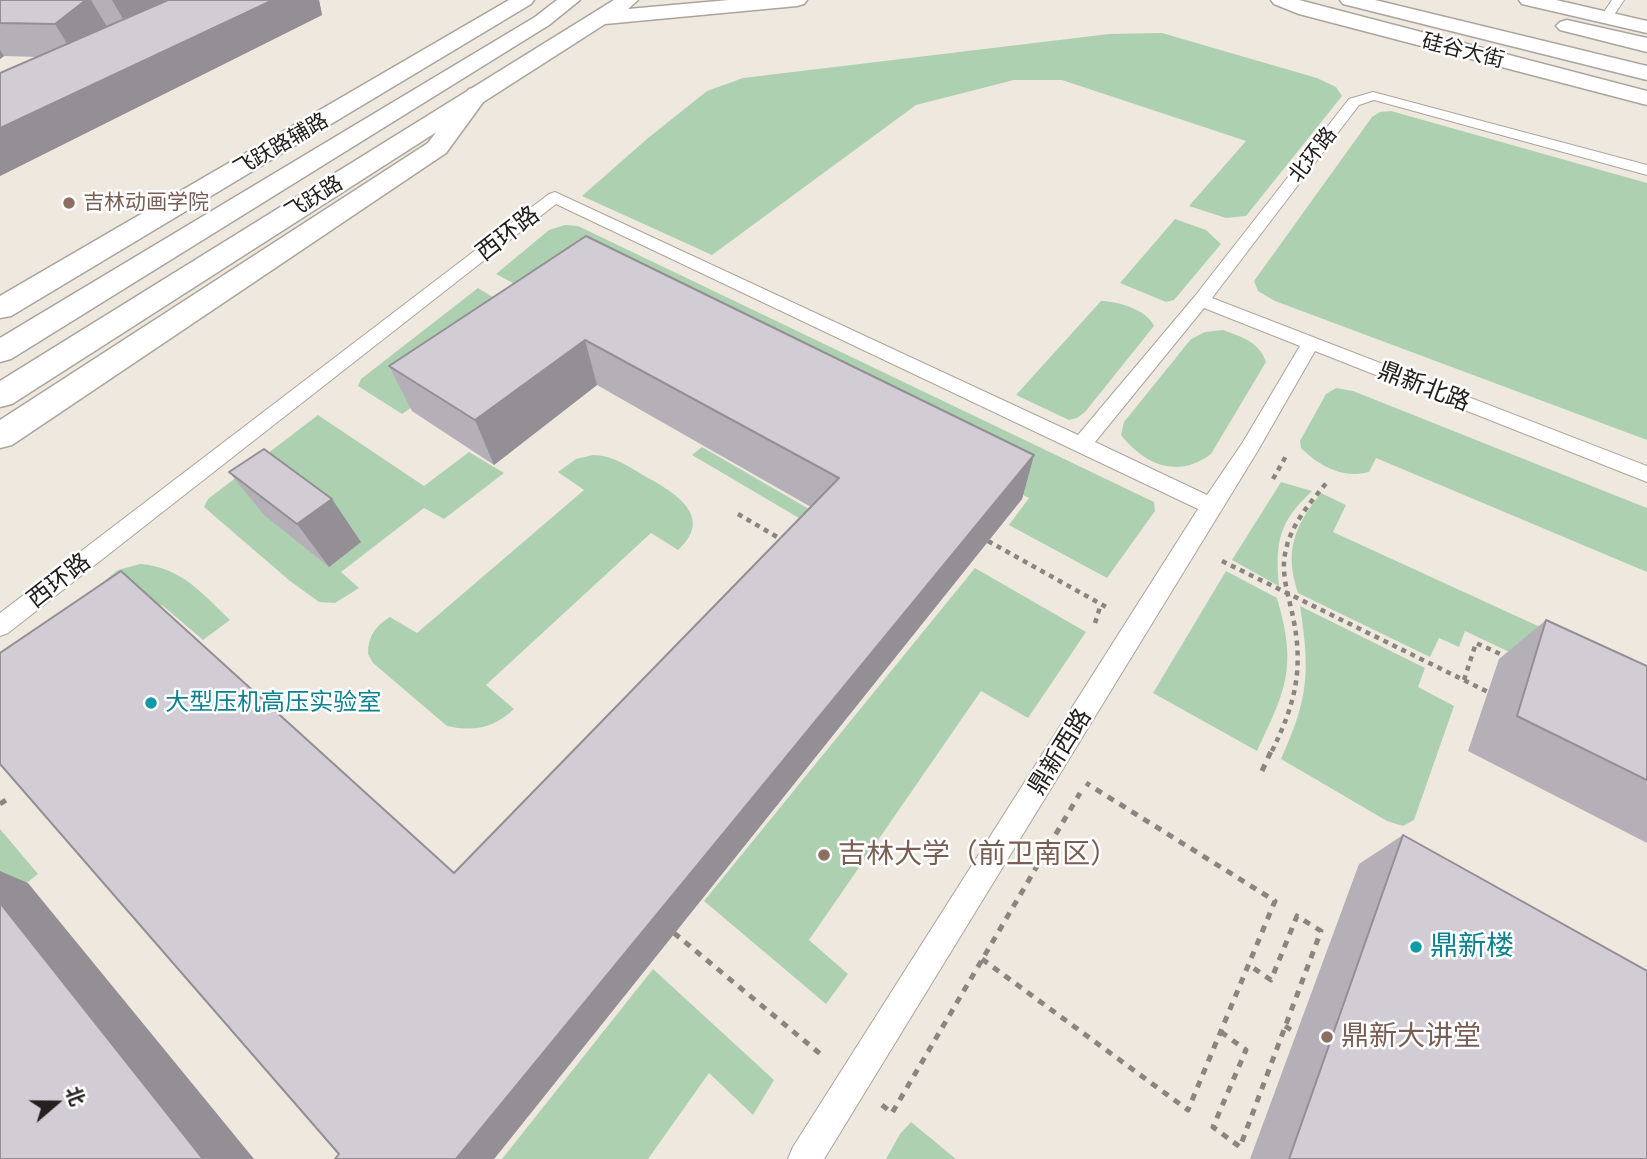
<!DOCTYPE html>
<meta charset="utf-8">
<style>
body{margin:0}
#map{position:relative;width:1647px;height:1159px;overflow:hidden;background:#efe8df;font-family:Quicksand,"Noto Sans SC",sans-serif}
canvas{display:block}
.north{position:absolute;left:21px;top:1068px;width:70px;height:70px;-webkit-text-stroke:5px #fff;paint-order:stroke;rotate:70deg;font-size:19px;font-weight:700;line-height:28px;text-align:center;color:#23211e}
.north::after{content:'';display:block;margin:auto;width:24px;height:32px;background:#23211e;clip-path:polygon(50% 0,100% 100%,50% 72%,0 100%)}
</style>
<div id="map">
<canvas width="1647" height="1159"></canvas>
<div class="north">北</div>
</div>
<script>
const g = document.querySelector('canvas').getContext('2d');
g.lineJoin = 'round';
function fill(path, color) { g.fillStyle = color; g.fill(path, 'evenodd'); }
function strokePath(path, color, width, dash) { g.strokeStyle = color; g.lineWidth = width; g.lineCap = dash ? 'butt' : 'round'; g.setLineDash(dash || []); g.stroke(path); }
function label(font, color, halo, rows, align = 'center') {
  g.font = font + ' Quicksand,"Noto Sans SC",sans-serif'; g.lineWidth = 5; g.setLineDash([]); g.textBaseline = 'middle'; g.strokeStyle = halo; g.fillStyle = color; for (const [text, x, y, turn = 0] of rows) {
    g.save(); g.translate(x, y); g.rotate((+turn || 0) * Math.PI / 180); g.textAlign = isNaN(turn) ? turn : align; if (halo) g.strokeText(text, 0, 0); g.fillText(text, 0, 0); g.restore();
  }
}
const green = new Path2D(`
 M1162,33L1317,78L1336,87L1342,96L1246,216L1226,218L1189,206L1246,141L1062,80H1014L916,105L712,255L582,196L648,138L707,91L743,78L1109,34Z
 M1391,111L1647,183V440L1275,301L1258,291L1254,281L1372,117L1380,112Z
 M1175,219L1206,230L1221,244L1174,300L1166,302L1120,283Z
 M565,225L578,226L1154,502L1155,511L1107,578L1009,525L1029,498L598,280L558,307L496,274L549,230Z
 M478,288L535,323L402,414L358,386L361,379Z
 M1101,301C1118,301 1147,310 1154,326L1085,412L1077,418L1069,420L1016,395Z
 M1223,330C1241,337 1259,341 1266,362L1211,454C1178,479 1145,465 1121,435L1124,422L1191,339L1205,332Z
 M1336,388L1353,391L1647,508V572L1376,458L1369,472C1343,479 1319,466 1301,448L1300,441L1326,394Z
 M318,415L424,486L469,452L504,473L444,519L424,508L341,572L359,588L335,603L319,602L290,581L204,507L208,499Z
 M702,447L809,509L799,518L692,455Z
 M593,455C612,455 626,465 643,475C670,490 717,515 678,550L651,533L486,685L514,709C494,728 474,732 447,726L373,663L368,654C368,636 375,626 390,617L417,633L584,490L558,472L576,459Z
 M1281,482L1312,491C1279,522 1275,541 1279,586L1232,560Z
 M1321,493L1346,505L1333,532L1647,676V717L1465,631L1459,647L1439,638L1430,657L1298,593C1284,551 1294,527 1321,493Z
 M140,564C181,567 202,593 230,620L203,640L162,605L76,668L38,634L118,570Z
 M975,568L1086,632L1028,718L981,691L809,940L848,974L826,1004L704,901Z
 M1226,571L1277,598C1297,667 1287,688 1257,751L1153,693Z
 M1300,606L1425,668L1418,687L1454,706L1414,820L1403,826L1387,821L1281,759C1309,697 1310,672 1300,606Z
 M0,829L38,874L0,904Z
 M653,969L774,1080L753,1115L709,1073L648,1159H502Z
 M911,1122L956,1159H886L900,1134Z`);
const pathFar1 = new Path2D(`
 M1273,479L1286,456
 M738,514L784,541
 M988,541L1108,608
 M1222,561L1488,692
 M1095,623L1101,604
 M1464,680L1476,643L1507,657
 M1272,751C1295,704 1304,670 1293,617C1289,597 1281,575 1285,554C1290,525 1310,503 1328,481`);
const path = new Path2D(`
 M1262,771L1272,749
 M0,804L9,798
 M674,933L824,1057
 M982,959L1188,1110L1275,901L1086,783
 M1285,1026L1296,1033
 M1221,1032L1246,1050L1213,1127L1240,1147L1321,931L1297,916L1271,980L1249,965
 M882,1105L892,1113L1080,793`);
const lane = new Path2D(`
 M1612,0H1624L1610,21H1602L1600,18Z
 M1373,92L1647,165V175L1374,100L1359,105L1212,298L1647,466V482L1315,351L1257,452L824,1159H788L793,1147L1198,509L556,204L8,633L0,636V613L549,194L555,192L1078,435L1195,296L1349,99ZM1204,308L1300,346L1243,442L1207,495L1095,442Z`);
const secondary = new Path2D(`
 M509,0H534L531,4L11,316L0,318V296Z
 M1271,0H1299L1647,91V105L1299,14L1274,4Z
 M1519,0H1556L1647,21V33L1522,4Z
 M477,87L485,89L489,94L446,153L12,445L0,448V420L428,143L469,89Z`);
const primary = new Path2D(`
 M557,0H580L549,25L11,359L0,362V338L535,17Z
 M614,0H638L628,9L729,0H807L804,4L797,6L605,24L12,404L0,407V381Z
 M1340,0H1375L1647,66V80L1343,4Z
 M1567,20L1647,38V52L1560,30L1556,26L1560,22Z`);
const wall = new Path2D(`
 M0,0H165L163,2L168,0H319L322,15L0,176V73L38,57L4,56L0,59Z
 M586,236L1034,455L1022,499L494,1159H335L339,1154L454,873L811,507L597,385L494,465L412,411L389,366Z
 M229,472L361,542L329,567L264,515Z
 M1546,620L1647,666V843L1468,751L1499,659Z
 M1403,835L1647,1159H1250L1359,864Z`);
const shadedWall = new Path2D(`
 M86,0H91L109,30L76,58L55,24Z
 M112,0H165L130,31Z
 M273,0H319L322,15L0,176V128Z
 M0,50L4,56L0,59Z
 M585,340L597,385L494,465L475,420Z
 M1034,455L1022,499L494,1159H456Z
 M332,499L361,542L329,567L297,524Z
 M0,871L28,883L254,1159H203L0,903Z`);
const building = new Path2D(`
 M0,0H86L55,24L0,23Z
 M168,0H273L0,128V73Z
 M586,236L1034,455L456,1159H335L339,1154L0,764V653L121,571L454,873L839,478L585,340L475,420L389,366Z
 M264,449L332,499L297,524L229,472Z
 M1546,620L1647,666V780L1517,716Z
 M1403,835L1647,971V1159H1289Z
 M0,903L203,1159H0Z`);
const markers = [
 [69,203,7,"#8d6e63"],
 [151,703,7,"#0f9aa8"],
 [824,855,7,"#8d6e63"],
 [1416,947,7,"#0f9aa8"],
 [1327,1037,7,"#8d6e63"]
];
const farStreetnames = [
 ["硅谷大街",1463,51,14],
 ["飞跃路辅路",281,145,-30],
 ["北环路",1313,155,-52],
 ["飞跃路",314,198,-32]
];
const farEducationnames = [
 ["吉林动画学院",83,203]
];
const streetNames = [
 ["西环路",508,234,-38],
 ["鼎新北路",1424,387,21],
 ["西环路",59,581,-38],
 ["鼎新西路",1060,752,-58]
];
const cultureNames = [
 ["大型压机高压实验室",165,703]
];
const nearEducationnames = [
 ["吉林大学（前卫南区）",838,855],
 ["鼎新大讲堂",1341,1037]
];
const nearCulturenames = [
 ["鼎新楼",1430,947]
];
fill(green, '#add1b0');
strokePath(lane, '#aaa49c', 2);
strokePath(secondary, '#aaa49c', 3);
strokePath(primary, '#aaa49c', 3);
strokePath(pathFar1, '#8a867f', 4.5, [5, 5]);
strokePath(path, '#8a867f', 5, [7, 7]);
fill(lane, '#fff');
fill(secondary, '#fff');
fill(primary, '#fff');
fill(wall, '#b5afb7');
fill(shadedWall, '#938f95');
fill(building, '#d2ccd5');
strokePath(building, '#938f95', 2);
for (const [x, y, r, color] of markers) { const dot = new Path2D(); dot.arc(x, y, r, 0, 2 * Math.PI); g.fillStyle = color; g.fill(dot); strokePath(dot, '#fff', 2.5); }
label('21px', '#23211e', '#fff', farStreetnames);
label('21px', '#785e54', '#fff', farEducationnames, 'left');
label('24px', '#23211e', '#fff', streetNames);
label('24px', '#0d838f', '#fff', cultureNames, 'left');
label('28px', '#785e54', '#fff', nearEducationnames, 'left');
label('28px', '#0d838f', '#fff', nearCulturenames, 'left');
</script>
